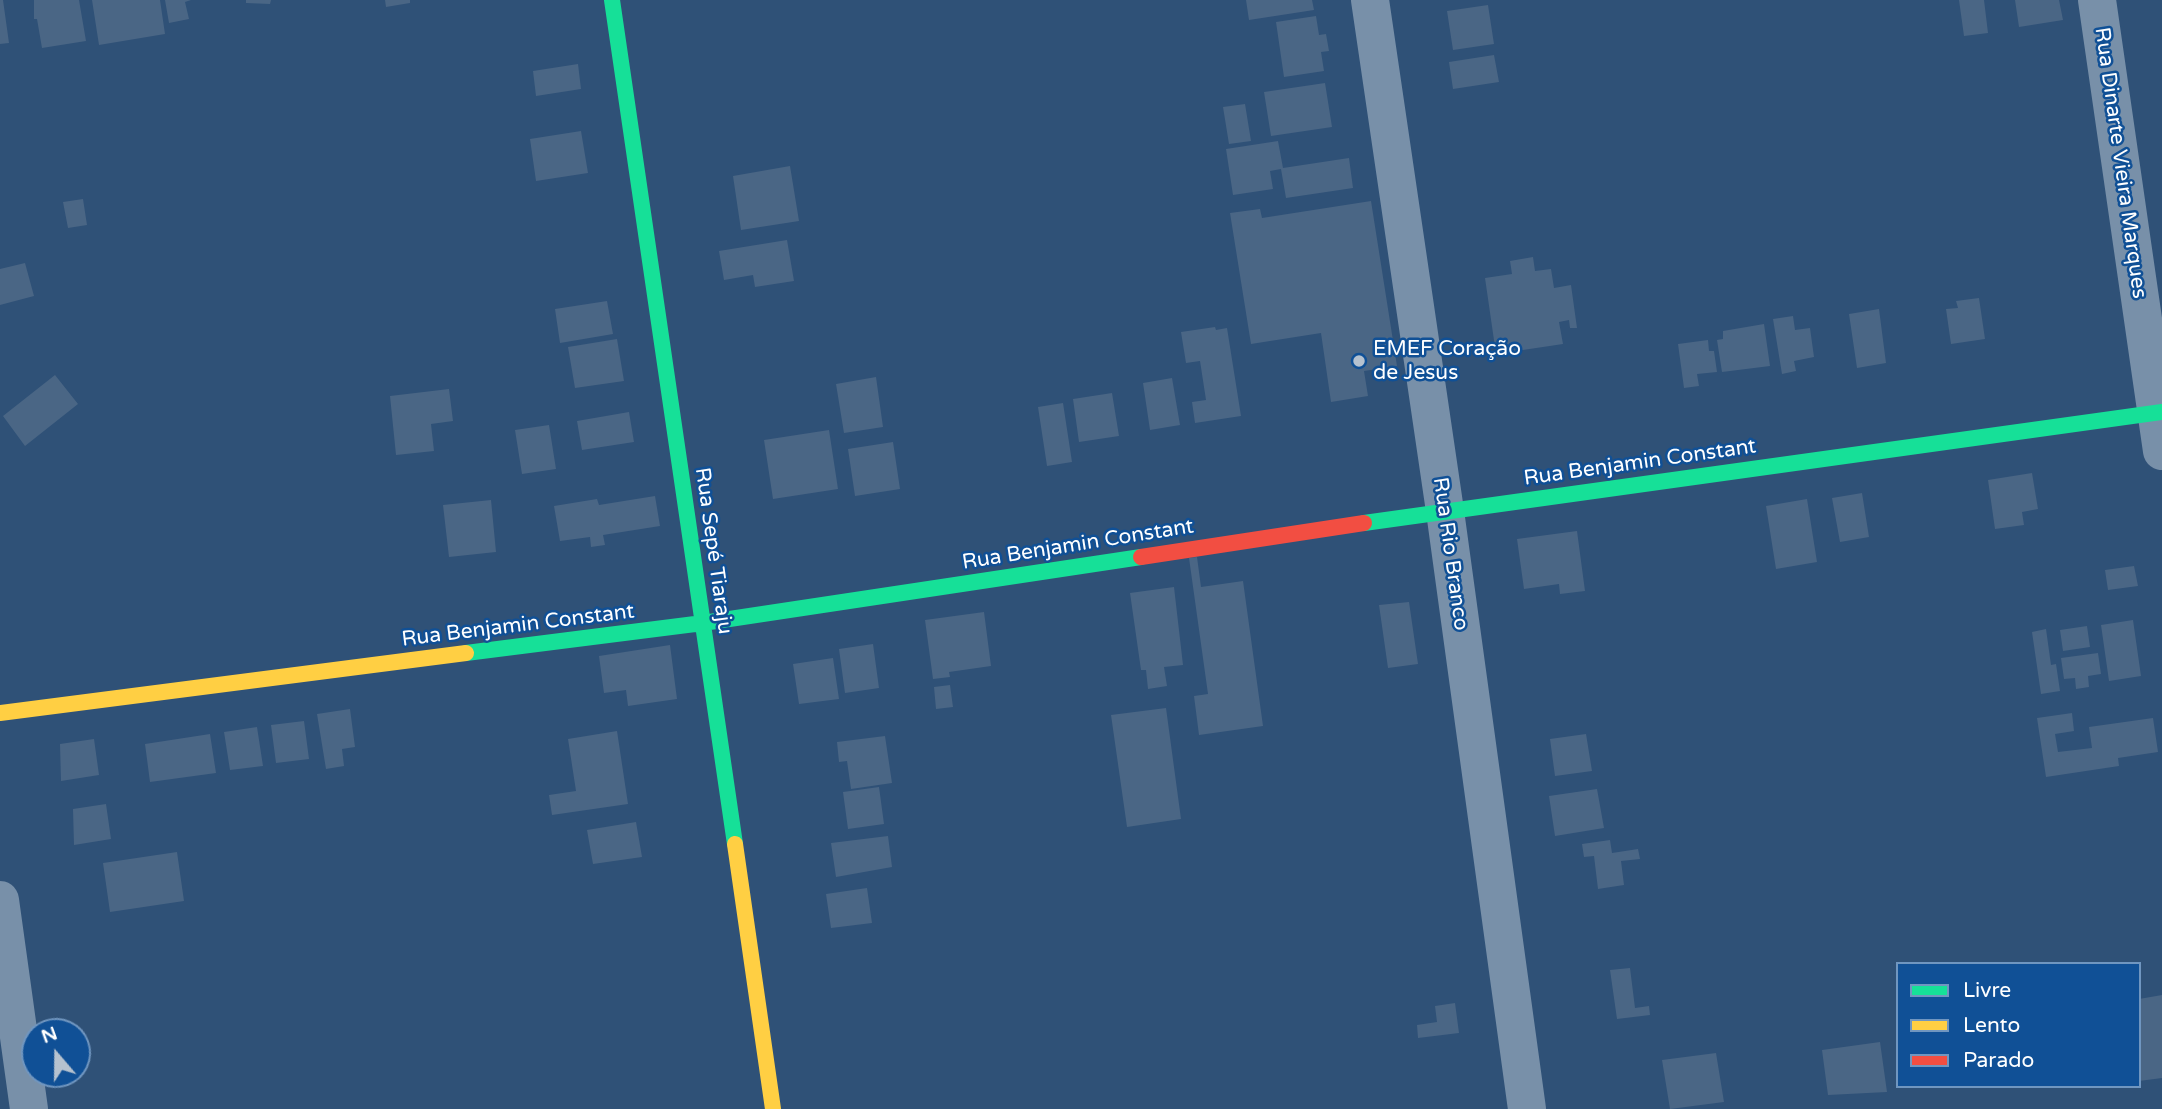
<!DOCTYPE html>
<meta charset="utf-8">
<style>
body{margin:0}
#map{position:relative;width:2162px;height:1109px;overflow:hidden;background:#2f5177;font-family:"Varela Round",sans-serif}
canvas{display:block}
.legend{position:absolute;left:1896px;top:962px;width:245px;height:126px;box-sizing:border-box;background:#105096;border:2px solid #7096c0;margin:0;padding:9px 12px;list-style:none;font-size:21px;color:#fff}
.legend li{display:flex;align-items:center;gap:14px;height:35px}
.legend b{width:35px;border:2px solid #7096c0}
.north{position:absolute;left:21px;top:1018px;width:70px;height:70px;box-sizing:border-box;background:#105096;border:2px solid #7096c0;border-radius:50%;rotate:340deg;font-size:19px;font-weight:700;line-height:28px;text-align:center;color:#fff}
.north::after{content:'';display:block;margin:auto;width:24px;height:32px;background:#b6c2cf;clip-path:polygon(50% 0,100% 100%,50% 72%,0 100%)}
</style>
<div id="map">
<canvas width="2162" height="1109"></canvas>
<ul class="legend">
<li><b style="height:9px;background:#16e098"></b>Livre</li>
<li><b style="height:9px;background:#ffcf43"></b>Lento</li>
<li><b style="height:9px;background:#f24e42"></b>Parado</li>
</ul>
<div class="north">N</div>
</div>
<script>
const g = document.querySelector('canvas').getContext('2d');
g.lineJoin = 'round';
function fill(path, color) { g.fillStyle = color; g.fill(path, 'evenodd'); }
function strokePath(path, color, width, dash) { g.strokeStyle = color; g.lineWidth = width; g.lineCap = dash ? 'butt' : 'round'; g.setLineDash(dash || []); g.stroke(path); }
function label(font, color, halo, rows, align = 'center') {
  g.font = font + ' "Varela Round",sans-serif'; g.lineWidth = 5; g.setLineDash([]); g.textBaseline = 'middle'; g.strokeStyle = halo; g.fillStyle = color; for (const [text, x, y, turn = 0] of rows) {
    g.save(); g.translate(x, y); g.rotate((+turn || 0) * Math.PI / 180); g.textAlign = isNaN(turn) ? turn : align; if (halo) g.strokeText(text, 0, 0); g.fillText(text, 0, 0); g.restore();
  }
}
const building = new Path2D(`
 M0,0H3L9,43L0,44Z
 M34,0H79L86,41L42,48L37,19H34Z
 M92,0H160L165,34L99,45Z
 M165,0H191L185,2L189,19L169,23Z
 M246,0H271L270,4L246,3Z
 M385,0H410V3L386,7Z
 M1246,0H1312L1314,10L1249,20Z
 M1959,0H1984L1988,33L1964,36Z
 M2015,0H2059L2063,20L2019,27Z
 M1488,5L1494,44L1453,50L1447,11Z
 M1316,16L1319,35L1326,34L1329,51L1321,52L1324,71L1284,77L1276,22Z
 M1494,55L1499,82L1453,89L1449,62Z
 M578,64L581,89L536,96L533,71Z
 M1325,83L1332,127L1271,136L1264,92Z
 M1245,104L1251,141L1229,144L1223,107Z
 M581,131L588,173L536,181L530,139Z
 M1278,141L1283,168L1349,158L1353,188L1286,198L1281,169L1270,171L1273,189L1233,195L1226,149Z
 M790,166L799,221L741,230L733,176Z
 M83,199L87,225L68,228L63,202Z
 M1371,201L1397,366L1364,371L1368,396L1331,402L1321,333L1251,344L1230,213L1260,209L1262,218Z
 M787,240L794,281L755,287L753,275L724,280L719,251Z
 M1533,257L1535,271L1551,269L1554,288L1571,285L1577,328H1570L1569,320L1559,322L1563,344L1496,354L1485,278L1512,274L1510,261Z
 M25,263L34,296L0,305V269Z
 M1979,298L1985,339L1951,344L1946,309L1958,308L1956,301Z
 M607,301L613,334L560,343L555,309Z
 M1879,309L1886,363L1857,368L1849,314Z
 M1793,316L1795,330L1810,328L1814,357L1794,361L1796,371L1782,374L1773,319Z
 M1764,324L1770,366L1722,372L1717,340L1723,339V331Z
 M1215,327L1216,330L1227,328L1241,416L1195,423L1192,402L1206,400L1200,361L1186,363L1181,332Z
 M617,339L624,381L575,388L568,347Z
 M1708,340L1709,351H1714L1717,372L1697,374L1699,386L1684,388L1678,344Z
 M55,375L78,404L25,446L3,416Z
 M876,377L883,427L844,433L836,384Z
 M1172,378L1180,425L1150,430L1143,383Z
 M449,389L453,421L431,424L434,451L396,455L390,396Z
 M1112,393L1119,436L1079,442L1073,399Z
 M1063,403L1072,462L1047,466L1038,407Z
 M629,412L634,442L582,450L577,421Z
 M549,425L556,469L522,474L515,430Z
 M829,430L838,489L773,499L764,440Z
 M893,442L900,489L855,496L848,449Z
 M2032,473L2038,509L2022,512L2024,525L1995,529L1988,480Z
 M1862,493L1869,537L1840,542L1832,498Z
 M655,496L660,526L603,535L605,545L591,547L590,537L560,541L554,506L597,499L599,505Z
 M1807,499L1817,562L1776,569L1766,506Z
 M491,500L496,552L449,557L443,505Z
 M1577,531L1585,591L1560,594L1559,584L1524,589L1517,539Z
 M1197,557L1201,587L1243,581L1263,726L1199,735L1194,696L1208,694L1189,558Z
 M2134,566L2138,586L2108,590L2105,570Z
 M1174,587L1183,665L1164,667L1167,686L1148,689L1146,670H1141L1130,593Z
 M1409,602L1418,664L1388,668L1379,605Z
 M984,612L991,666L949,672L950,677L933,679L925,620Z
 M2133,620L2141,676L2109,681L2101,625Z
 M2087,626L2090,647L2063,651L2060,630Z
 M2046,629L2051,665L2056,664L2060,691L2041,694L2032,632Z
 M873,644L879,688L845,693L839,649Z
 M670,645L677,699L628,706L626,690L604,693L599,656Z
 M2098,653L2101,674L2088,676L2089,687L2076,689L2075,678L2064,679L2061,658Z
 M833,658L839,699L799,704L793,664Z
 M950,685L953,707L936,709L934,687Z
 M1166,708L1181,819L1127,827L1111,715Z
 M350,709L355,747L342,749L344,766L326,769L317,714Z
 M2072,713L2074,731L2055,734L2058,752L2092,748L2089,727L2153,718L2158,752L2118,758L2119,766L2046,777L2037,718Z
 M304,721L309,759L276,763L271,725Z
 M257,727L263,766L230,770L224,732Z
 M617,731L628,804L552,815L549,795L576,791L568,739Z
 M210,734L216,773L150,782L145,744Z
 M1586,734L1592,771L1555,776L1550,739Z
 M885,736L892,783L851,789L847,761L839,762L837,742Z
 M94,739L99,775L61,781L60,744Z
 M879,787L884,824L848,829L843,792Z
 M1597,789L1604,828L1555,836L1549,796Z
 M106,804L111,839L74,845L73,809Z
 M636,822L642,857L593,864L587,830Z
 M888,836L892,867L836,877L831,843Z
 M1610,840L1612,853L1638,849L1640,859L1621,861L1624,885L1598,889L1594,856L1584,857L1582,844Z
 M177,852L184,901L110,912L103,863Z
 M867,888L872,923L831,928L826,894Z
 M1630,968L1635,1008L1649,1006L1650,1015L1617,1019L1610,970Z
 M2162,995V1078L2139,1081V999Z
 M1455,1003L1459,1033L1418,1038L1417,1025L1437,1022L1435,1006Z
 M1880,1042L1887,1092L1828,1095L1822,1050Z
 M1716,1053L1724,1102L1670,1109L1662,1060Z`);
const street = new Path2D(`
 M1370,0L1445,511L1527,1109
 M2097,0L2162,451
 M0,900L29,1109`);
const fast = new Path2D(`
 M612,0L735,844
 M1364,523L2162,412
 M466,653L703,623L1141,557`);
const slow = new Path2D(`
 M0,713L466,653
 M735,844L773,1109`);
const jam = new Path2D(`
 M1141,557L1364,523`);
const markers = [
 [1359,361,7,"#b6c2cf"]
];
const streetNames = [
 ["Rua Dinarte Vieira Marques",2120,163,82],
 ["Rua Benjamin Constant",1640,463,-8],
 ["Rua Benjamin Constant",1078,545,-9],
 ["Rua Sepé Tiaraju",713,551,82],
 ["Rua Rio Branco",1450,554,82],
 ["Rua Benjamin Constant",518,626,-7]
];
const poiNames = [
 ["EMEF Coração",1373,349],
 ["de Jesus",1373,373]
];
fill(building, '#4a6685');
strokePath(street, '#7890a9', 38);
strokePath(fast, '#16e098', 16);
strokePath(slow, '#ffcf43', 16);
strokePath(jam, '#f24e42', 16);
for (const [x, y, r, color] of markers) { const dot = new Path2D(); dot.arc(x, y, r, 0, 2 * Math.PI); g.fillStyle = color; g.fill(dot); strokePath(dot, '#105096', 2.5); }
label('21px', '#fff', '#105096', streetNames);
label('21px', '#fff', '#105096', poiNames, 'left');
</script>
